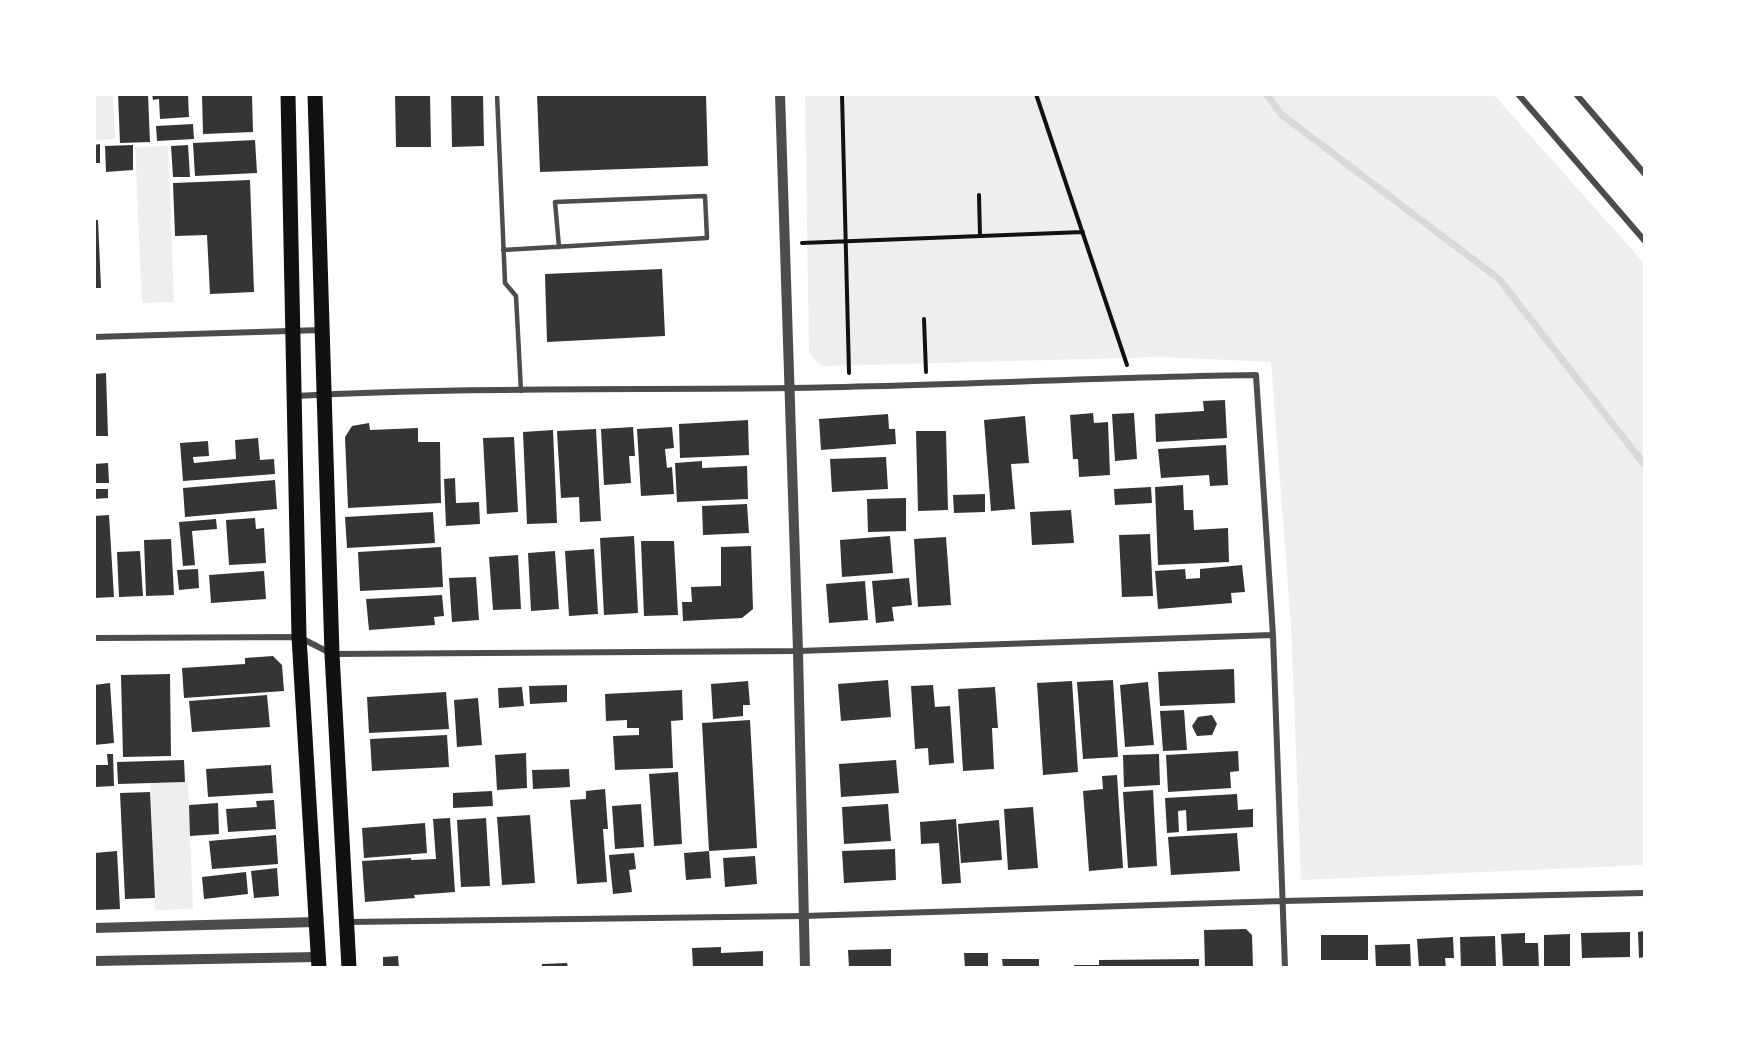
<!DOCTYPE html>
<style>
body{margin:0}
#map{position:relative;width:1739px;height:1062px;overflow:hidden;background:#fff;font-family:"Titillium Web",sans-serif}
canvas{display:block}
.frame{position:absolute;inset:0;border:96px solid #fff;pointer-events:none}
</style>
<div id="map">
<canvas width="1739" height="1062"></canvas>
<div class="frame"></div>
</div>
<script>
const g = document.querySelector('canvas').getContext('2d');
g.lineJoin = 'round';
function fill(path, color) { g.fillStyle = color; g.fill(path, 'evenodd'); }
function strokePath(path, color, width, dash) { g.strokeStyle = color; g.lineWidth = width; g.lineCap = dash ? 'butt' : 'round'; g.setLineDash(dash || []); g.stroke(path); }
const green = new Path2D(`
 M95,94L113,95L115,139L95,140Z
 M805,95H1494L1644,263V865L1301,880L1291,625L1271,362L1162,357L824,366L816,361L809,351Z
 M168,146L174,302L142,303L135,147Z
 M188,782L193,909L155,910L150,783Z`);
const stream = new Path2D(`
 M1266,94L1282,115L1499,279L1644,464`);
const building = new Path2D(`
 M118,94H148L150,142L120,143Z
 M152,94H188L189,117L160,119L159,99L153,100Z
 M202,94H252L253,132L203,134Z
 M395,94H430L431,147H396Z
 M451,94H483L484,146L452,147Z
 M537,94H706L708,166L540,172Z
 M193,124L194,139L157,141L156,126Z
 M255,140L257,173L195,176L193,143Z
 M100,144V163H94V145Z
 M133,145V170L106,172L105,146Z
 M188,145L190,177H173L171,146Z
 M250,180L254,292L210,294L207,235L175,236L173,183Z
 M94,220H98L101,288H94Z
 M662,269L665,336L547,342L545,274Z
 M106,373L108,436H94V374Z
 M1225,400L1227,438L1156,442L1155,414L1204,411L1203,401Z
 M1093,413L1094,423L1108,422L1110,475L1079,477L1078,459H1073L1070,415Z
 M1134,413L1137,459L1115,461L1112,414Z
 M888,414L889,429H895L896,444L821,450L819,419Z
 M1025,416L1029,463L1011,464L1015,509L991,511L984,420Z
 M748,420L749,455L680,458L679,424Z
 M369,423L370,430L418,428V442H440L441,503L348,508L345,437L352,426Z
 M633,427L635,456H629L631,483L604,485L601,429Z
 M672,427L674,448L665,449L667,468L672,467L674,494L641,496L637,429Z
 M596,429L601,521L580,522L579,497L561,498L557,431Z
 M553,430L557,523L527,524L523,432Z
 M916,431H946L948,510L918,511Z
 M514,437L518,512L487,514L483,438Z
 M258,438L260,460L274,459L275,474L183,481L180,443L208,441L209,456L193,457L194,463L236,459L235,440Z
 M1226,445L1228,485L1210,486L1209,475L1161,478L1158,449Z
 M886,457L888,489L832,492L830,459Z
 M702,461V468L747,466L748,499L677,502L675,463Z
 M108,463L109,483H94V464Z
 M455,478L456,503L479,502L480,524L446,526L444,479Z
 M275,480L277,509L185,517L183,488Z
 M1183,485L1184,510H1193L1194,530L1228,528L1229,562L1158,565L1155,487Z
 M1151,487L1152,503L1115,505L1114,489Z
 M94,489H108V498L94,499Z
 M985,494V512L954,513L953,495Z
 M906,498V531L868,532L867,499Z
 M747,504L749,533L703,535L702,506Z
 M1071,510L1074,543L1032,545L1030,512Z
 M433,512L435,543L347,548L345,517Z
 M109,515L114,597L94,598V516Z
 M255,518L256,529L264,528L266,563L229,565L226,520Z
 M216,519L217,529L192,531L195,565L183,566L179,522Z
 M1150,534L1153,596L1122,597L1119,535Z
 M634,536L638,613L604,615L600,538Z
 M890,536L893,573L842,577L840,540Z
 M946,537L951,605L918,607L914,539Z
 M171,539L174,595L146,596L144,540Z
 M641,541H674L678,615L644,616Z
 M751,546L753,609L742,618L683,621L682,602H692L691,587L721,586V547Z
 M441,547L443,587L360,591L358,552Z
 M594,549L598,614L569,616L565,551Z
 M140,551L143,596L119,597L117,552Z
 M555,551L559,609L531,611L528,553Z
 M518,555L521,609L493,610L489,557Z
 M1242,565L1245,592L1231,593L1232,603L1158,609L1155,571L1185,569L1186,579L1200,578V569Z
 M198,569L199,588L179,590L177,570Z
 M264,571L266,599L211,603L209,575Z
 M476,577L479,620L452,622L449,578Z
 M909,578L912,605L892,607L894,621L876,623L872,581Z
 M865,581L868,620L829,623L826,584Z
 M442,595L444,616L434,617L435,625L369,630L366,599Z
 M273,656L282,665L284,691L184,698L182,668L245,664V658Z
 M1234,669L1235,703L1160,706L1158,672Z
 M170,674L171,756L123,757L121,675Z
 M888,680L891,717L841,721L838,684Z
 M1113,680L1118,757L1083,759L1077,682Z
 M748,681L750,705H743V716L713,719L711,684Z
 M1072,681L1078,772L1043,775L1037,683Z
 M1148,682L1154,745L1125,747L1120,685Z
 M110,683L114,743L94,745V685Z
 M567,685V702L530,704L529,686Z
 M933,685L935,707L950,706L954,763L929,765L928,748L915,749L911,686Z
 M522,687L524,706L499,708L498,688Z
 M995,687L998,728H992L994,769L963,771L958,689Z
 M682,690L683,720L671,721L673,768L615,770L613,736L639,735V728H627V720L606,721L605,694Z
 M446,692L449,729L369,733L367,697Z
 M267,695L270,727L192,732L189,701Z
 M478,698L482,745L457,747L454,700Z
 M1184,710L1187,750L1163,751L1160,711Z
 M1212,715L1217,724L1212,735L1197,736L1192,726L1198,717Z
 M750,720L757,848L709,851L702,723Z
 M447,735L449,767L372,771L370,739Z
 M1238,751L1239,771L1230,772L1231,788L1168,792L1166,755Z
 M526,753L527,788L497,790L495,755Z
 M107,754H113L114,786L94,787V765H108Z
 M1159,754L1160,785L1124,787L1123,755Z
 M184,760L185,782L118,784L117,762Z
 M896,760L899,793L841,797L839,764Z
 M271,765L273,793L208,797L206,769Z
 M569,769L570,787L533,789L532,770Z
 M678,772L682,844L654,846L649,774Z
 M1117,775L1123,868L1089,871L1083,791L1103,789L1102,776Z
 M605,789L608,829H603L607,882L577,884L570,800L586,799V791Z
 M1153,790L1157,866L1128,868L1123,792Z
 M492,791L493,806L453,808V793Z
 M150,792L155,898L125,899L120,793Z
 M1237,794L1238,810L1253,809V827L1187,831L1186,810L1178,811L1179,832L1167,833L1165,798Z
 M274,800L276,829L228,832L226,809L257,807L256,801Z
 M218,803L219,834L190,836L189,805Z
 M641,804L644,847L615,849L612,806Z
 M888,804L891,841L844,844L842,807Z
 M1033,807L1038,868L1008,870L1004,809Z
 M530,815L535,883L502,885L497,817Z
 M450,818L455,892L414,895L415,898L365,902L362,861L411,858V860L436,859L433,819Z
 M486,818L490,886L461,887L457,820Z
 M956,819L961,883L942,884L939,843L921,844L920,822Z
 M999,820L1002,860L961,863L958,824Z
 M425,823L427,853L364,858L362,828Z
 M1237,833L1240,871L1171,875L1168,837Z
 M276,835L278,864L212,869L209,841Z
 M895,849L896,880L844,883L842,851Z
 M117,851L120,909L94,910V853Z
 M709,851L711,878L686,880L684,853Z
 M634,853L636,869L629,870L632,892L613,894L609,855Z
 M755,856L757,884L725,887L723,858Z
 M277,868L279,896L254,898L251,871Z
 M246,872L248,894L204,899L202,877Z
 M1246,929L1252,935L1253,968H1205L1204,930Z
 M1644,931V957L1639,958L1638,932Z
 M1630,932V957L1582,958L1581,933Z
 M1525,933V943H1538L1539,968H1503L1501,934Z
 M1570,934V968H1544V935Z
 M1321,935H1368V960H1321Z
 M1495,936L1496,968H1461L1460,937Z
 M1453,937L1454,958H1445L1446,968H1419L1417,939Z
 M1410,944L1411,968H1376L1375,945Z
 M721,947V953L763,951V968H693L692,948Z
 M891,949V968H849L848,950Z
 M964,953H988V968H965Z
 M398,956L399,968H383V957Z
 M1002,959H1039V968H1003Z
 M1199,959V968H1074V965H1099V960Z
 M567,963L568,968H542V964Z`);
const path = new Path2D(`
 M842,94L849,373
 M1036,94L1127,365
 M979,195L980,236
 M802,243L1083,232
 M924,319L926,372`);
const service = new Path2D(`
 M497,94L505,283L516,296L521,391
 M503,250L707,238L705,196L555,202L559,247`);
const minor = new Path2D(`
 M1518,94L1644,240
 M1576,94L1644,173
 M94,337L322,330
 M296,396C460,387 624,390 788,388C944,386 1100,377 1256,375L1273,635L1285,968
 M94,638L299,637L332,654L798,651L1273,635
 M347,922L804,916L1283,901L1644,893`);
const tertiary = new Path2D(`
 M780,94L798,651L805,968
 M94,928L316,922
 M94,961L318,957`);
const primary = new Path2D(`
 M288,94L299,637L319,968
 M315,94L332,654L349,968`);
fill(green, '#eee');
strokePath(stream, '#d9d9d9', 7);
fill(building, '#353535');
strokePath(path, '#111', 4);
strokePath(service, '#4c4c4c', 4.5);
strokePath(minor, '#4c4c4c', 6);
strokePath(tertiary, '#4c4c4c', 10);
strokePath(primary, '#111', 15);
</script>
